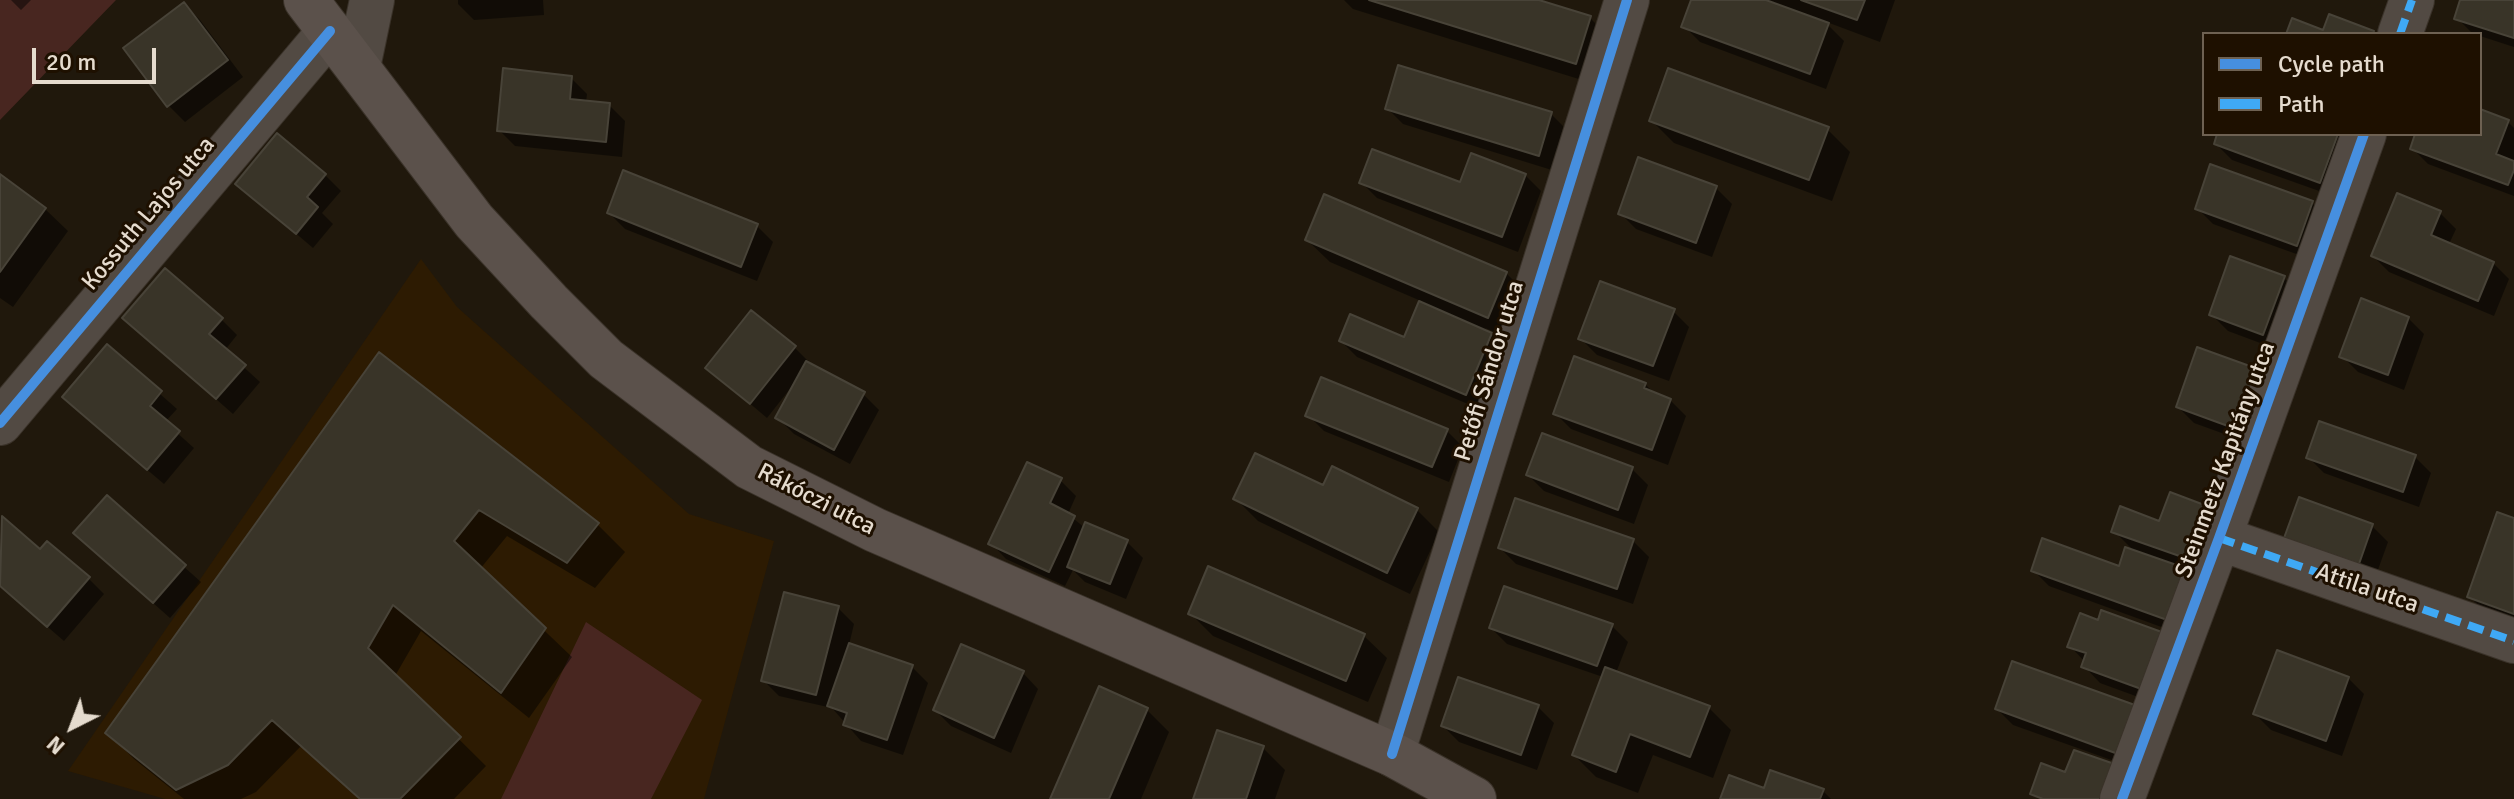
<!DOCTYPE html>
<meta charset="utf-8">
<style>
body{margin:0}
#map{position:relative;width:2514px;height:799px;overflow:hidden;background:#20180c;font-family:Signika,sans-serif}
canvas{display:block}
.legend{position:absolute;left:2202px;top:32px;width:280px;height:104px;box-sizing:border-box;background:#1e1000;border:2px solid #6e6152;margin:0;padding:10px 14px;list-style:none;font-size:24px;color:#e5dbce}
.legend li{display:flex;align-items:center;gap:16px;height:40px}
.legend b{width:40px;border:2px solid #6e6152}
.north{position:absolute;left:32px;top:687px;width:80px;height:80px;-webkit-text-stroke:6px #1e1000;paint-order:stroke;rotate:222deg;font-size:22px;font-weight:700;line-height:32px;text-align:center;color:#e5dbce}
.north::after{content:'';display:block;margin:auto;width:28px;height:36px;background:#e5dbce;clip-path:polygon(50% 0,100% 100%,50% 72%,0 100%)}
.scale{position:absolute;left:32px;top:48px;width:124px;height:36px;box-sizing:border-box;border:4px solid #e5dbce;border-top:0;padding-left:10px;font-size:24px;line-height:28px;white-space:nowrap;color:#e5dbce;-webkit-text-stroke:6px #1e1000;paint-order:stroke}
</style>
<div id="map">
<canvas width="2514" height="799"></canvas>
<ul class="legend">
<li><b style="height:10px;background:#468fdf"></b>Cycle path</li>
<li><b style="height:10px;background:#3fa9f5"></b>Path</li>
</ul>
<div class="north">N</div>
<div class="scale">20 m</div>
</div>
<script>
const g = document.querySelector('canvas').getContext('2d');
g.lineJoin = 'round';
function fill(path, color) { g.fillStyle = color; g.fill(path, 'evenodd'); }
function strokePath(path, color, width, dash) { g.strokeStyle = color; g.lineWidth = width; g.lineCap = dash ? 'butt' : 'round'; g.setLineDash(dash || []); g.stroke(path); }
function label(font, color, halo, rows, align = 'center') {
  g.font = font + ' Signika,sans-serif'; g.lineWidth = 6; g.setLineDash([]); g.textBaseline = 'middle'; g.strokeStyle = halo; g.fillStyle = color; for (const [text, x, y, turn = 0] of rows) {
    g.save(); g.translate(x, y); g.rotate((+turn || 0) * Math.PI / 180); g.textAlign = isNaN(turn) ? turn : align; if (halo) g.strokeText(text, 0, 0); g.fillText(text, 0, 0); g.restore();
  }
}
const built = new Path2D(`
 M421,259L457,307L689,514L774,541L704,799H165L68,771Z`);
const green = new Path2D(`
 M0,0H116L0,120Z
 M586,622L702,700L651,799H501Z`);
const shadow = new Path2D(`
 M11,0H31L21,10Z
 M458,0H543L544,15L474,20L458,4Z
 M1344,0H1532L1590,18L1612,40L1598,85L1353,9Z
 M1693,0H1895L1880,42L1824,21L1844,41L1826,89L1700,42L1684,26Z
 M2462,0H2514V47L2480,36V34H2473L2457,18Z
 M184,4L200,20L243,77L185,122L169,106L126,49Z
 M571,78L587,94L586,103L609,105L625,121L622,157L515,146L499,130Z
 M1387,108L1551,114L1567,130L1555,171L1403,124Z
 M2480,111L2508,122L2514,128V196L2428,164L2412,148L2418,134H2480Z
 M1651,120L1827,129L1850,152L1832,201L1674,143Z
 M2219,134H2255L2266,138L2267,134H2347L2336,197L2232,160L2216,144Z
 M325,175L341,191L322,213L333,224L313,248L238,184Z
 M1525,175L1541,191L1518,252L1377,198L1361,182L1462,184Z
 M0,177L45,209L68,231L13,307L0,298Z
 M1716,188L1732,204L1712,257L1636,229L1620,213Z
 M2312,203L2328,219L2313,260L2213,224L2197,208Z
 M609,213L757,226L773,242L757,281L625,229Z
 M2440,213L2456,229L2449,244L2493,263L2509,279L2494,316L2389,272L2373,256Z
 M1307,240L1506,273L1529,296L1511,339L1485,328L1507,350L1482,410L1357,357L1341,341L1406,339L1421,301L1330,262Z
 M2284,278L2300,294L2279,350L2228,331L2212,315Z
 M1673,311L1689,327L1669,381L1597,355L1581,339Z
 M124,318L221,319L237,335L225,350L260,382L233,414Z
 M2408,318L2424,334L2404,390L2358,372L2342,356Z
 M107,347L177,409L165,422L194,448L164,484L80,413Z
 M794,347L810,363L863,394L879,410L850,464L794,434L778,418L793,385L767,418L708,368Z
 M380,355L598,525L625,552L595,588L507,536L480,569L572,657L529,718L421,631L395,676L486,766L454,799H360L301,746L256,792L241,799H184L134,759L107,732Z
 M2257,371L2252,444L2194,423L2178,407Z
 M1645,384L1656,395L1670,400L1686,416L1668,465L1571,429L1555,413Z
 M1308,415L1447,431L1463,447L1449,482L1324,431Z
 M1543,436L1632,469L1648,485L1634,524L1544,491L1528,475Z
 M2308,457H2415L2431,473L2419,507L2324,473Z
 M1060,480L1076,496L1068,514L1085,528L1127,542L1143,558L1126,599L1085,582L1073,570L1065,586L1006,559L991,543Z
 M1324,487L1417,510L1439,532L1410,594L1258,521L1236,499Z
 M107,498L201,582L170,618L92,549Z
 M2206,507L2222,523L2204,574L2183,566L2203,587L2186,636L2049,586L2033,570L2120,569L2135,552L2114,531L2161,523Z
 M2,519L40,552L88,578L104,594L64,641L0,586Z
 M2514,520V623L2485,612L2469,596Z
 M2372,526L2388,542L2375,578L2303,553Z
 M1633,541L1649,557L1633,604L1516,564L1500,548Z
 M838,608L854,624L849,645L912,667L928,683L903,755L861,741L832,708L779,696L763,680Z
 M1190,613L1364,636L1387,658L1368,702L1213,636Z
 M2081,616L2171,709L2100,683L2084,666L2085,662L2070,646Z
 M1612,626L1628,642L1616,673L1708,707L1731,730L1713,778L1653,755L1638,793L1596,777L1574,755L1603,677L1507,644L1491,628Z
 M2013,663L2145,772L2013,725L1997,709Z
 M1023,673L1038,689L1011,753L951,726L935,710Z
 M2348,678L2364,694L2342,756L2271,730L2255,714Z
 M1538,707L1554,723L1537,770L1459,742L1443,726Z
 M1147,710L1169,732L1141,799H1053Z
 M1263,748L1285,770L1275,799H1195Z
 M1766,790L1823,791L1831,799H1722Z`);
const building = new Path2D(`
 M1369,0H1539L1591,16L1576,64Z
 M1691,0H1766L1829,23L1810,74L1681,27Z
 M1801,0H1865L1857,20Z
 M2460,0H2514V38L2454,19Z
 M184,2L228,60L167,107L123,48Z
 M2329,14L2374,31L2373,34H2286L2292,18L2323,30Z
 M1398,65L1552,112L1539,156L1385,109Z
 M503,68L572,76L570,99L610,103L606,142L497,131Z
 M1668,68L1829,127L1809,180L1649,121Z
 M2480,109L2509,120L2496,154L2514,161V170L2508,185L2410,149L2415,134H2480Z
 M277,133L326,174L307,197L318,207L296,234L235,184Z
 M2217,134L2264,135L2338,134L2320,183L2214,144Z
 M1372,149L1460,182L1471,153L1526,174L1502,237L1359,183Z
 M1638,157L1717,186L1696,243L1618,214Z
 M2210,164L2313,201L2297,246L2195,209Z
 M623,170L758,224L741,267L607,213Z
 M0,174L46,208L0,272Z
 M2397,193L2441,211L2431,235L2494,262L2478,301L2371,256Z
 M1324,194L1507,272L1488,318L1305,240Z
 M2230,256L2285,276L2263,335L2209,315Z
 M165,268L223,318L209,334L246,365L216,399L122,318Z
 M1600,281L1675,309L1653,366L1578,339Z
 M2361,298L2409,317L2388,375L2339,357Z
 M1419,301L1492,333L1466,395L1339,341L1350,314L1404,337Z
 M751,310L796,346L750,404L705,368Z
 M107,344L162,391L150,406L180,431L147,470L62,397Z
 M2197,347L2258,369L2236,429L2176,407Z
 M379,352L599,523L567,563L479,510L454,541L546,628L501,693L393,605L368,648L461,737L400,799H360L272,720L228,765L176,790L105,733Z
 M1574,356L1646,383L1644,388L1671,399L1652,450L1553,414Z
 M806,361L865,392L834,450L775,418Z
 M1321,377L1448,429L1432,467L1305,416Z
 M2319,421L2416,455L2403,492L2306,458Z
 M1542,433L1633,467L1618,510L1526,475Z
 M1255,453L1323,485L1332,466L1418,508L1387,573L1233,499Z
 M1027,462L1062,478L1050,503L1075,516L1049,572L988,544Z
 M2170,492L2207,506L2188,559L2111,532L2120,506L2159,521Z
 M107,495L186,565L153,603L73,533Z
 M2299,497L2373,524L2359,564L2284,538Z
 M1515,498L1634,539L1617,589L1498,548Z
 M2497,512L2514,518V614L2467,597Z
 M2,516L40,549L47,541L90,577L47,627L0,586Z
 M1085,522L1128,540L1110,584L1067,567Z
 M2042,538L2119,566L2125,547L2188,569L2170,621L2031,571Z
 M1208,566L1365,634L1346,681L1188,614Z
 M1504,586L1613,624L1597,666L1489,628Z
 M784,592L839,606L816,695L761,681Z
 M2101,610L2170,635L2155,694L2081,667L2086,653L2067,647L2080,613L2098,620Z
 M849,643L913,665L887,740L843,725L847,713L827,706Z
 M961,644L1024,671L994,738L933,710Z
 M2277,650L2349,677L2326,741L2253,714Z
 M2012,661L2146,709L2129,758L1995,709Z
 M1605,667L1710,706L1690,757L1630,734L1616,772L1572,755Z
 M1458,677L1539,705L1521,755L1441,726Z
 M1099,686L1148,708L1109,799H1050Z
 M1217,730L1264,746L1246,799H1193Z
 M2074,750L2126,768L2115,799H2043L2030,794L2041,763L2065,772Z
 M1770,770L1824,789L1820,799H1720L1729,775L1764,788Z`);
const minor = new Path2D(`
 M2400,34L2412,0
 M358,67L372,0
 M0,423L330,31
 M2219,538L2514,641
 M1392,754L1627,0
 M2122,799L2219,538L2364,134`);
const major = new Path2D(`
 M306,0L474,221L549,302L606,359L749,467L875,530L1392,754L1474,799`);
const quiet = new Path2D(`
 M2400,34L2412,0
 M2219,538L2514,641`);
const cycleway = new Path2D(`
 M0,423L330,31
 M1392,754L1627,0
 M2122,799L2219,538L2364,134`);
const streetNames = [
 ["Kossuth Lajos utca",149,214,-50],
 ["Petőfi Sándor utca",1490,371,-73],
 ["Steinmetz Kapitány utca",2226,460,-70],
 ["Rákóczi utca",816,500,27],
 ["Attila utca",2367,589,19]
];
fill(built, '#2d1b02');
fill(green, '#482620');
fill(shadow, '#0007');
fill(building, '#393428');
strokePath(building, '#484338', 2);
strokePath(minor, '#3a3229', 46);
strokePath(major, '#3a3229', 46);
strokePath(minor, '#524a43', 44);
strokePath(major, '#5b514b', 44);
strokePath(quiet, '#3fa9f5', 8, [16, 8]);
strokePath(cycleway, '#468fdf', 10);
label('24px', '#e5dbce', '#1e1000', streetNames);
</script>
